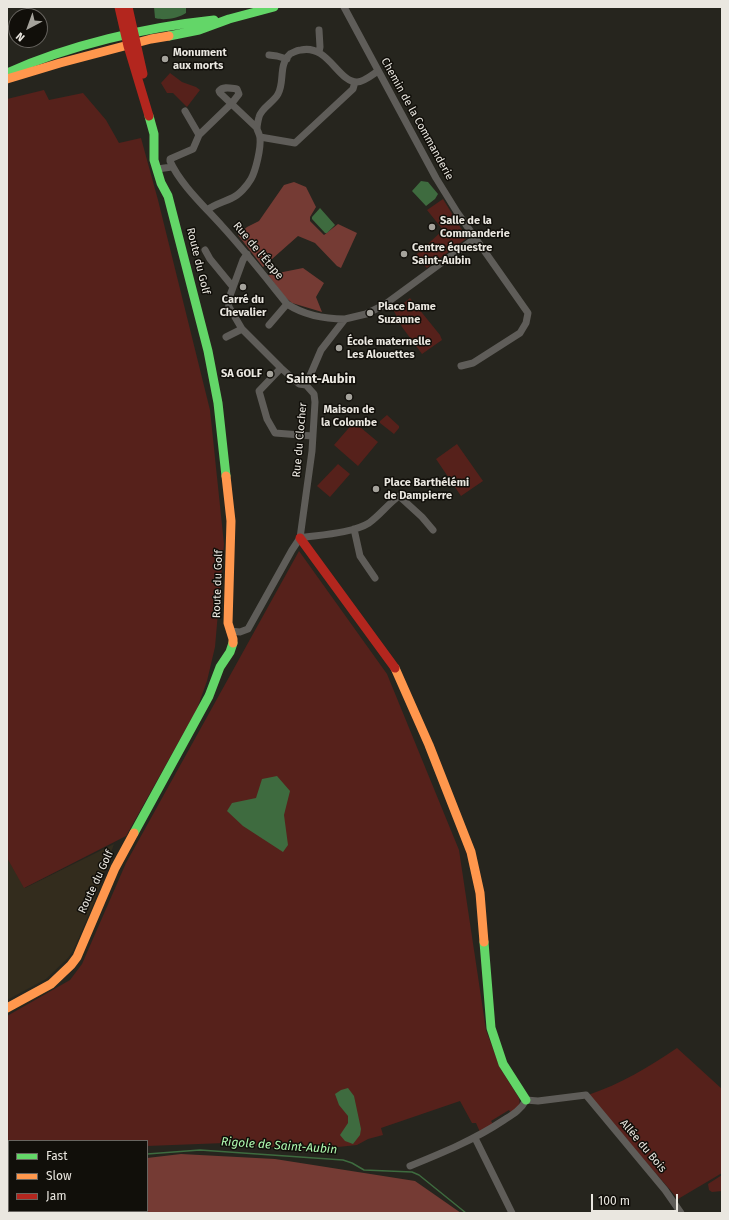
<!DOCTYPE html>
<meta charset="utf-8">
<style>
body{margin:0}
#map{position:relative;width:729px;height:1220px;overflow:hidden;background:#26251e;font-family:"Fira Sans",sans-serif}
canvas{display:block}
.frame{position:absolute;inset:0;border:8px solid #eae7e0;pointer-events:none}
.legend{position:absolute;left:8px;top:1140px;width:140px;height:72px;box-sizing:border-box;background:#110f0a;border:1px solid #686560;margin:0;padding:5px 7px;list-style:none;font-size:12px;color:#eae7e0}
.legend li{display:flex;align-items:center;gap:8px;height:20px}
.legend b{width:20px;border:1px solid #686560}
.north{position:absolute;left:8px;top:8px;width:40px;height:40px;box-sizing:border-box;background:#110f0a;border:1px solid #686560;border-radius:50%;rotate:221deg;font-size:11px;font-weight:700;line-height:16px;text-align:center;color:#eae7e0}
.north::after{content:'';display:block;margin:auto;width:14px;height:18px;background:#a5a39c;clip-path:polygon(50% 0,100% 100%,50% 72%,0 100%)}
.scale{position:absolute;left:591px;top:1194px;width:87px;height:18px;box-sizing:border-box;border:2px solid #eae7e0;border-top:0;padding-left:5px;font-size:12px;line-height:14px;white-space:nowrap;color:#eae7e0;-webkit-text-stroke:3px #110f0a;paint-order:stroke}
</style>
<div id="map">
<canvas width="729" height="1220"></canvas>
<div class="frame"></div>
<ul class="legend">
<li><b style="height:5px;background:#63d668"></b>Fast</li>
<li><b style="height:5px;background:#ff974d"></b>Slow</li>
<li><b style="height:5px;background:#b3261e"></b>Jam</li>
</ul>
<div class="north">N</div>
<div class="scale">100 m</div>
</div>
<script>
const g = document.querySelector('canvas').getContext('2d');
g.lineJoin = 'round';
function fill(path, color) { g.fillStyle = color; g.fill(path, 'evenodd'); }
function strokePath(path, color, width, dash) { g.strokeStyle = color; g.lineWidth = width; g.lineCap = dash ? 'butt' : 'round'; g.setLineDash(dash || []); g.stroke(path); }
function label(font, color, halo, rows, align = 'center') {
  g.font = font + ' "Fira Sans",sans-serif'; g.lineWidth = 3; g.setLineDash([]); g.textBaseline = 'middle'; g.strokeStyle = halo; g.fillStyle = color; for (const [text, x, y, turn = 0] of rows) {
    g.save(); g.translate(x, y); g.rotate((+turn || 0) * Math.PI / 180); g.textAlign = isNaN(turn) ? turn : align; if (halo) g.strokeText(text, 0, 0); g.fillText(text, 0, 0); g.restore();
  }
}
const built = new Path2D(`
 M114,844L93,905L73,951L68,958L46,979L7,1000V858L25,888Z`);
const green = new Path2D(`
 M170,73L182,82L196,87L200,90L187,107L173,93H167L161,83Z
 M44,90L49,100L83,93L106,120L119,143L141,138L158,200L210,410L224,544L215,647L207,681L197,709L126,836L24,888L7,858V99Z
 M443,199L467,238L427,268L415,256L443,230L427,210Z
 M410,298L440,335L442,340L422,354L402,327L394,311Z
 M387,415L399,426V428L394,434L380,423V421Z
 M354,422L378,442L358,466L334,445Z
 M457,444L483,481L461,496L436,459Z
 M338,464L350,474L330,497L317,486Z
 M299,551L387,674L459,850L486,1030L500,1068L519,1098L520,1106L511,1113L509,1110L491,1121L493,1124L480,1132L476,1123H472L460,1101L381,1128L383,1135L368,1139L357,1145L309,1150L225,1143L147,1146V1141H9V1167H7V1016L70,980L82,964L126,863Z
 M677,1048L722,1089V1173L678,1199L588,1095C621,1084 649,1067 677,1048Z
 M722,1175V1191L712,1192L709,1190L708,1184Z`);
const forest = new Path2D(`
 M294,182L306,187L316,207L310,217V221L324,235L338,224L357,233L341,268L337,266L315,243L298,236L263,267L238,235L247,227L259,221L284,185Z
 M303,268L324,283L316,297L322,312L292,303L285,297L268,275Z
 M181,1154L275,1159L415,1181L461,1213H7V1172H9V1211H147V1158Z`);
const water = new Path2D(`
 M154,7H186V13C179,18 164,21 155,18Z
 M421,181L428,182L438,194L435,199L426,206L412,191Z
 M320,208L335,225L327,233H325L312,219V217Z
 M277,776L290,791L284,815L288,845L283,852L243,826L227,811L232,803L256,798L262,779Z
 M348,1088L354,1096L361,1129L360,1135L353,1144L345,1141L340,1135L348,1123V1116L339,1105L335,1094L341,1090Z`);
const stream = new Path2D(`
 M147,1154L200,1150L343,1160L352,1163L364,1170L412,1172L419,1175L466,1213
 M7,1170H9`);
const street = new Path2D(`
 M344,7L436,178L457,212L528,313L526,323L520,333L473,363L461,366
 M319,52L320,47L319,30
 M269,55L277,56L287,59
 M185,111L199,135
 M257,128L220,93L219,91C223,86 230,88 237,89L239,94L232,103L199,135L193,149L170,159V161C180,184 205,207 222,226C245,251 266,278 287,304C304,315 326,319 345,319
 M260,137L295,143L353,89L355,82
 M157,169L172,167
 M207,210C215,204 224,202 232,198C239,195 247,186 251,179C256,170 261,148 260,138C260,135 258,132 257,129C257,125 258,121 259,117C261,108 274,102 278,94C285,82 278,65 290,54C294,52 297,50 301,50C328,44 338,82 357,82C364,82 372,75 378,71
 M205,250L210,259L233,287
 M247,254L243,260L228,301L229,307L242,329L281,368L299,384L306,385
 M269,325L287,304
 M226,337L242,329
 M281,368L259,391L267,419L275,433L313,436
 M354,529L360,556L375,578
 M300,538C319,535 353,533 369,523C380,515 388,504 399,496L422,517L433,530
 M230,631L240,632L248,629L292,550L300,538L312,451L315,402L314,394L306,385L321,350L345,319L366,314L384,305L474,239
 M475,1138L512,1213
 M410,1166C442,1153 474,1140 504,1120C512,1115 521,1110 526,1100L538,1101L586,1095L665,1190L681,1213`);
const fast = new Path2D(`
 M169,36L199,30L229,19L274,7
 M7,73C69,45 147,27 214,20
 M149,116L154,134V160L161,183L168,196L208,351L218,403L226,476
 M134,833L209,696L220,667L230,652L233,643
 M484,942L491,1028L503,1064L526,1100`);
const slow = new Path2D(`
 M7,79L60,63L151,39L169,36
 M226,476L231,521L228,623L233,639V643
 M395,668L429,745L471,852L480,893L484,942
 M7,1008L51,984L71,965L77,957L115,868L134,833`);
const jam = new Path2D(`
 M119,7L128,46L149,116
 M128,7L143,74
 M300,538L395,668`);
const markers = [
 [165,59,4,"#a5a39c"],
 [432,227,4,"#a5a39c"],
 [404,254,4,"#a5a39c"],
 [243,287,4,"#a5a39c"],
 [370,313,4,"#a5a39c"],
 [339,348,4,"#a5a39c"],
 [270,374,4,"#a5a39c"],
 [349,397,4,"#a5a39c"],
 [376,489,4,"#a5a39c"]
];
const poiNames = [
 ["Monument",173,53],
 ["aux morts",173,66],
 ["Salle de la",440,221],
 ["Commanderie",440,234],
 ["Centre équestre",412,248],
 ["Saint-Aubin",412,261],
 ["Carré du",243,300,"center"],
 ["Chevalier",243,313,"center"],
 ["Place Dame",378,307],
 ["Suzanne",378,320],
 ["École maternelle",347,342],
 ["Les Alouettes",347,355],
 ["SA GOLF",262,374,"right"],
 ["Maison de",349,410,"center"],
 ["la Colombe",349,423,"center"],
 ["Place Barthélémi",384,483],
 ["de Dampierre",384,496]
];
const streetNames = [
 ["Chemin de la Commanderie",417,119,61],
 ["Rue de l'Étape",258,251,50],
 ["Route du Golf",198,261,76],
 ["Rue du Clocher",300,440,-85],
 ["Route du Golf",218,584,-88],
 ["Route du Golf",96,882,-65],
 ["Allée du Bois",643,1146,50]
];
const waterNames = [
 ["Rigole de Saint-Aubin",279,1146,4]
];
const quarterNames = [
 ["Saint-Aubin",321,379]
];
fill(built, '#332c1d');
fill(green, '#56211b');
fill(forest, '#753b34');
fill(water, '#3e6b3f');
strokePath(stream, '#3e6b3f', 1.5);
strokePath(street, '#5f5d59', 7);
strokePath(fast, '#63d668', 9);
strokePath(slow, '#ff974d', 9);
strokePath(jam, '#b3261e', 9);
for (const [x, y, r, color] of markers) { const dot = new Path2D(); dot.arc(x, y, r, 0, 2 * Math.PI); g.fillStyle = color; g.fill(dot); strokePath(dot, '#110f0a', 1.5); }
label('bold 11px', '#eae7e0', '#110f0a', poiNames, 'left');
label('11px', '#eae7e0', '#110f0a', streetNames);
label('italic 12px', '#affab0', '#110f0a', waterNames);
label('bold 13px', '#eae7e0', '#110f0a', quarterNames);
</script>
